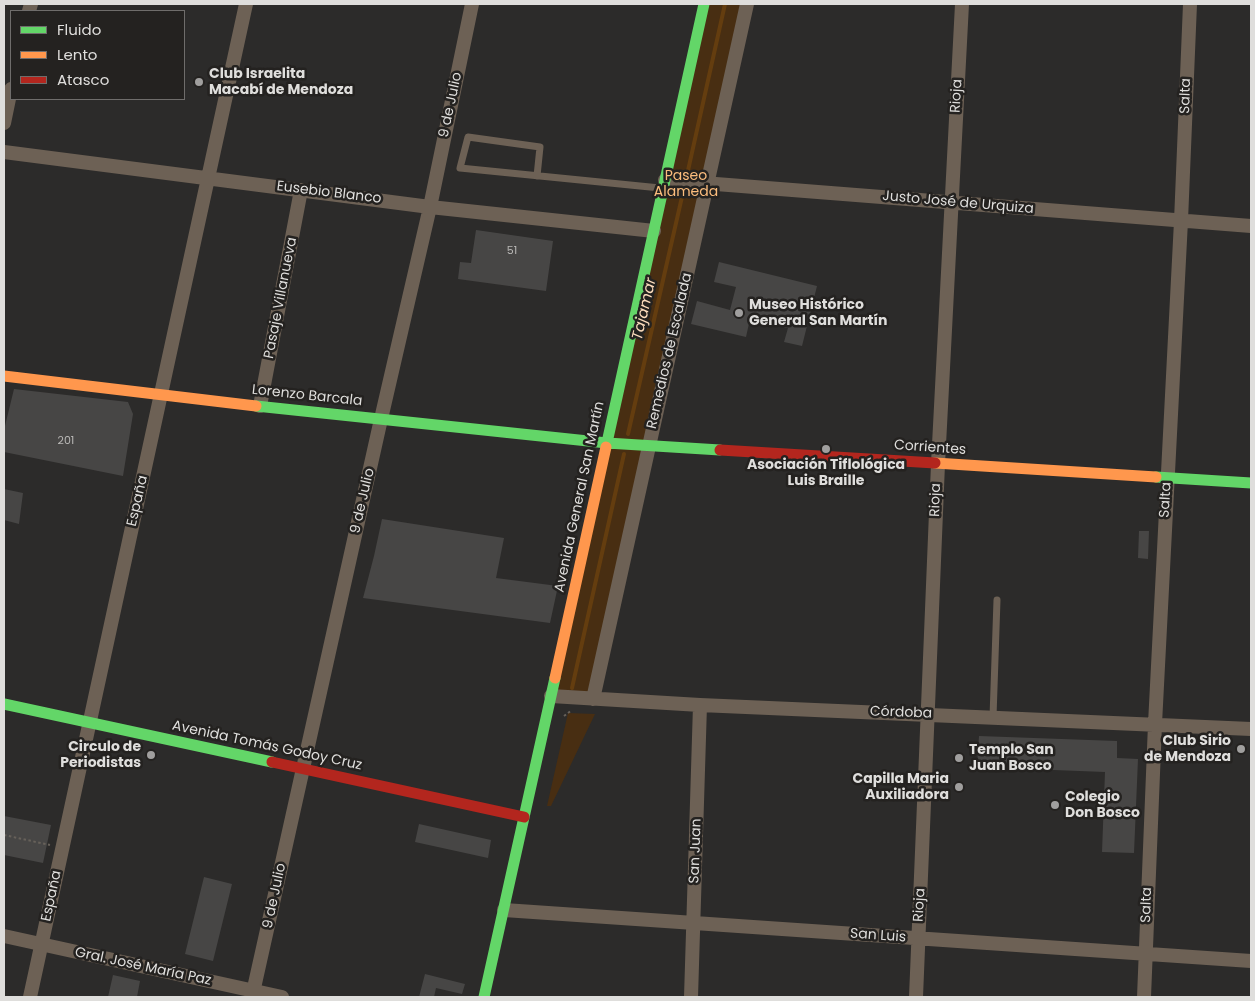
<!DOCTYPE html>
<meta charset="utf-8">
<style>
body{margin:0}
#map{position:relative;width:1255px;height:1001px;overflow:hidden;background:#2c2b2a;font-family:Poppins,sans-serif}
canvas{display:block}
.frame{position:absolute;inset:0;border:5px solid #dfdedc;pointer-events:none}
.legend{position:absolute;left:10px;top:10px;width:175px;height:90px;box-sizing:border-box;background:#242220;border:1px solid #6f6d6b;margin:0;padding:6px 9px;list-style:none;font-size:15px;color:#dfdedc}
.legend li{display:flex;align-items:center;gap:10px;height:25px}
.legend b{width:25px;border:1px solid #6f6d6b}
</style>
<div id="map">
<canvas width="1255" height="1001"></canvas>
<div class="frame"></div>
<ul class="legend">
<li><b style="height:6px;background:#63d668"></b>Fluido</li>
<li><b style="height:6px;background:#ff974d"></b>Lento</li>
<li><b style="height:6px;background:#b3261e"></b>Atasco</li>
</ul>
</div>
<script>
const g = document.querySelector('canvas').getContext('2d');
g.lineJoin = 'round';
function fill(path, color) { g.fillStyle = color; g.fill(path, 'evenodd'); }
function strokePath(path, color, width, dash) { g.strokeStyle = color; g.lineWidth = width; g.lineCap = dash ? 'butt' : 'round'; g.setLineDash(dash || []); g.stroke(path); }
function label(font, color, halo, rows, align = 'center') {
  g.font = font + ' Poppins,sans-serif'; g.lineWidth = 5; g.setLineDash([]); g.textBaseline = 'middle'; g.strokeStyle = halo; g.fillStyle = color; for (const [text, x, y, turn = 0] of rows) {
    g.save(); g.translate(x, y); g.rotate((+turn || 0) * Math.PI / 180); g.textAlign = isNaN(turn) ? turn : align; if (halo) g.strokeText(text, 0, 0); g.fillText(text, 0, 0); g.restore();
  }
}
const green = new Path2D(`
 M704,4H747L593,699L551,696Z
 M568,713L595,714L551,806H547Z`);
const stream = new Path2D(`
 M687,175L725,4
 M628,434L684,188
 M572,688L624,454`);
const building = new Path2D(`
 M476,230L553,241L546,291L458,279L460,262L471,263Z
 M719,262L817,286L802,346L784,342L788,328L750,319L746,337L691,324L697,301L730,310L736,287L714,282Z
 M14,389L128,402L133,414L123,476L4,452V430Z
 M4,489L23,493L19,524L4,520Z
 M382,519L504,538L496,578L558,586L550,623L363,598L374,556Z
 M1139,531H1149L1148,559L1138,558Z
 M979,736L1117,741V758L1138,759L1134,853L1102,852L1105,772L977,767Z
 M4,816L51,825L43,863L4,855Z
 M419,824L491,840L488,858L415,842Z
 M204,877L232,884L213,961L185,954Z
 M425,974L465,984L462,994L436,988L434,997H419Z
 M113,975L140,981L137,997H108Z`);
const path = new Path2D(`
 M564,716L572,710
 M4,835L50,845`);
const lane = new Path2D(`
 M537,176L540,147L468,137L460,168L660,188
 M993,717L997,600`);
const street = new Path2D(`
 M29,11L31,4
 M4,123L11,89
 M4,152L430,207L654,231
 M665,180L1251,226
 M260,406L301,190
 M551,696L700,705L1251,729
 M593,699L747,4
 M504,910L1251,961
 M4,936L282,997
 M30,997C101,666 174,335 246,4
 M252,997L381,419L430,207L472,4
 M691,997L700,705
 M916,997L938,464L962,4
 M1144,997L1155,724L1181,221L1190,4`);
const fast = new Path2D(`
 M256,406L607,443L720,450
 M606,447L704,4
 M1156,477L1251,483
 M4,704L272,762
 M484,997L555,678`);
const slow = new Path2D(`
 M4,376L256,406
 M935,463L1156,477
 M555,678L606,447`);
const jam = new Path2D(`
 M720,450L935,463
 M272,762L524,817`);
const markers = [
 [199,82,5,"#a09f9e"],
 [739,313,5,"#a09f9e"],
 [826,449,5,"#a09f9e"],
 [1241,749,5,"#a09f9e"],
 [151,755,5,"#a09f9e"],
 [959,758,5,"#a09f9e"],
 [959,787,5,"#a09f9e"],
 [1055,805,5,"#a09f9e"]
];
const numberNames = [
 ["51",512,251],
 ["201",66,441]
];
const poiNames = [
 ["Club Israelita",209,74],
 ["Macabí de Mendoza",209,90],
 ["Museo Histórico",749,305],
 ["General San Martín",749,321],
 ["Asociación Tiflológica",826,465,"center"],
 ["Luis Braille",826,481,"center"],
 ["Club Sirio",1231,741,"right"],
 ["de Mendoza",1231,757,"right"],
 ["Circulo de",141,747,"right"],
 ["Periodistas",141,763,"right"],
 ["Templo San",969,750],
 ["Juan Bosco",969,766],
 ["Capilla Maria",949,779,"right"],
 ["Auxiliadora",949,795,"right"],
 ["Colegio",1065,797],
 ["Don Bosco",1065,813]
];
const streetNames = [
 ["Rioja",957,96,-87],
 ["Salta",1186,96,-88],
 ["9 de Julio",451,105,-78],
 ["Eusebio Blanco",329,193,7],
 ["Justo José de Urquiza",958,203,5],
 ["Pasaje Villanueva",281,298,-79],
 ["Remedios de Escalada",670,351,-77],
 ["Lorenzo Barcala",307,396,6],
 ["Corrientes",930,448,4],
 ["Avenida General San Martín",580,497,-78],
 ["Rioja",936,500,-88],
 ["Salta",1166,500,-87],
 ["España",138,501,-77],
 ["9 de Julio",363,501,-77],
 ["Córdoba",901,713,2],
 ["Avenida Tomás Godoy Cruz",267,746,12],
 ["San Juan",696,851,-88],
 ["España",52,896,-78],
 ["9 de Julio",275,896,-78],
 ["Rioja",920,905,-87],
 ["Salta",1147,905,-88],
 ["San Luis",878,936,4],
 ["Gral. José María Paz",143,967,12]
];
const parkNames = [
 ["Paseo",686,176],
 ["Alameda",686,192]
];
const waterNames = [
 ["Tajamar",645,309,-77]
];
fill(green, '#482e12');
strokePath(stream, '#643d0f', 4);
fill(building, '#474645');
strokePath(path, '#67615a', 2, [2.5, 2.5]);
strokePath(lane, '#6d6155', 7);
strokePath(street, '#6d6155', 14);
strokePath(fast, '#63d668', 11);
strokePath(slow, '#ff974d', 11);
strokePath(jam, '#b3261e', 11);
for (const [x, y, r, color] of markers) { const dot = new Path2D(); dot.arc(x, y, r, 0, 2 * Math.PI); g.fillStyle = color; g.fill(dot); strokePath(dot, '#242220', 2); }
label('11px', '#b9b8b6', null, numberNames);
label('bold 14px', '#dfdedc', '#242220', poiNames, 'left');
label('14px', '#dfdedc', '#242220', streetNames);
label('14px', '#fcbd7d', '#242220', parkNames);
label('italic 15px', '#fcdcbd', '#242220', waterNames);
</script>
